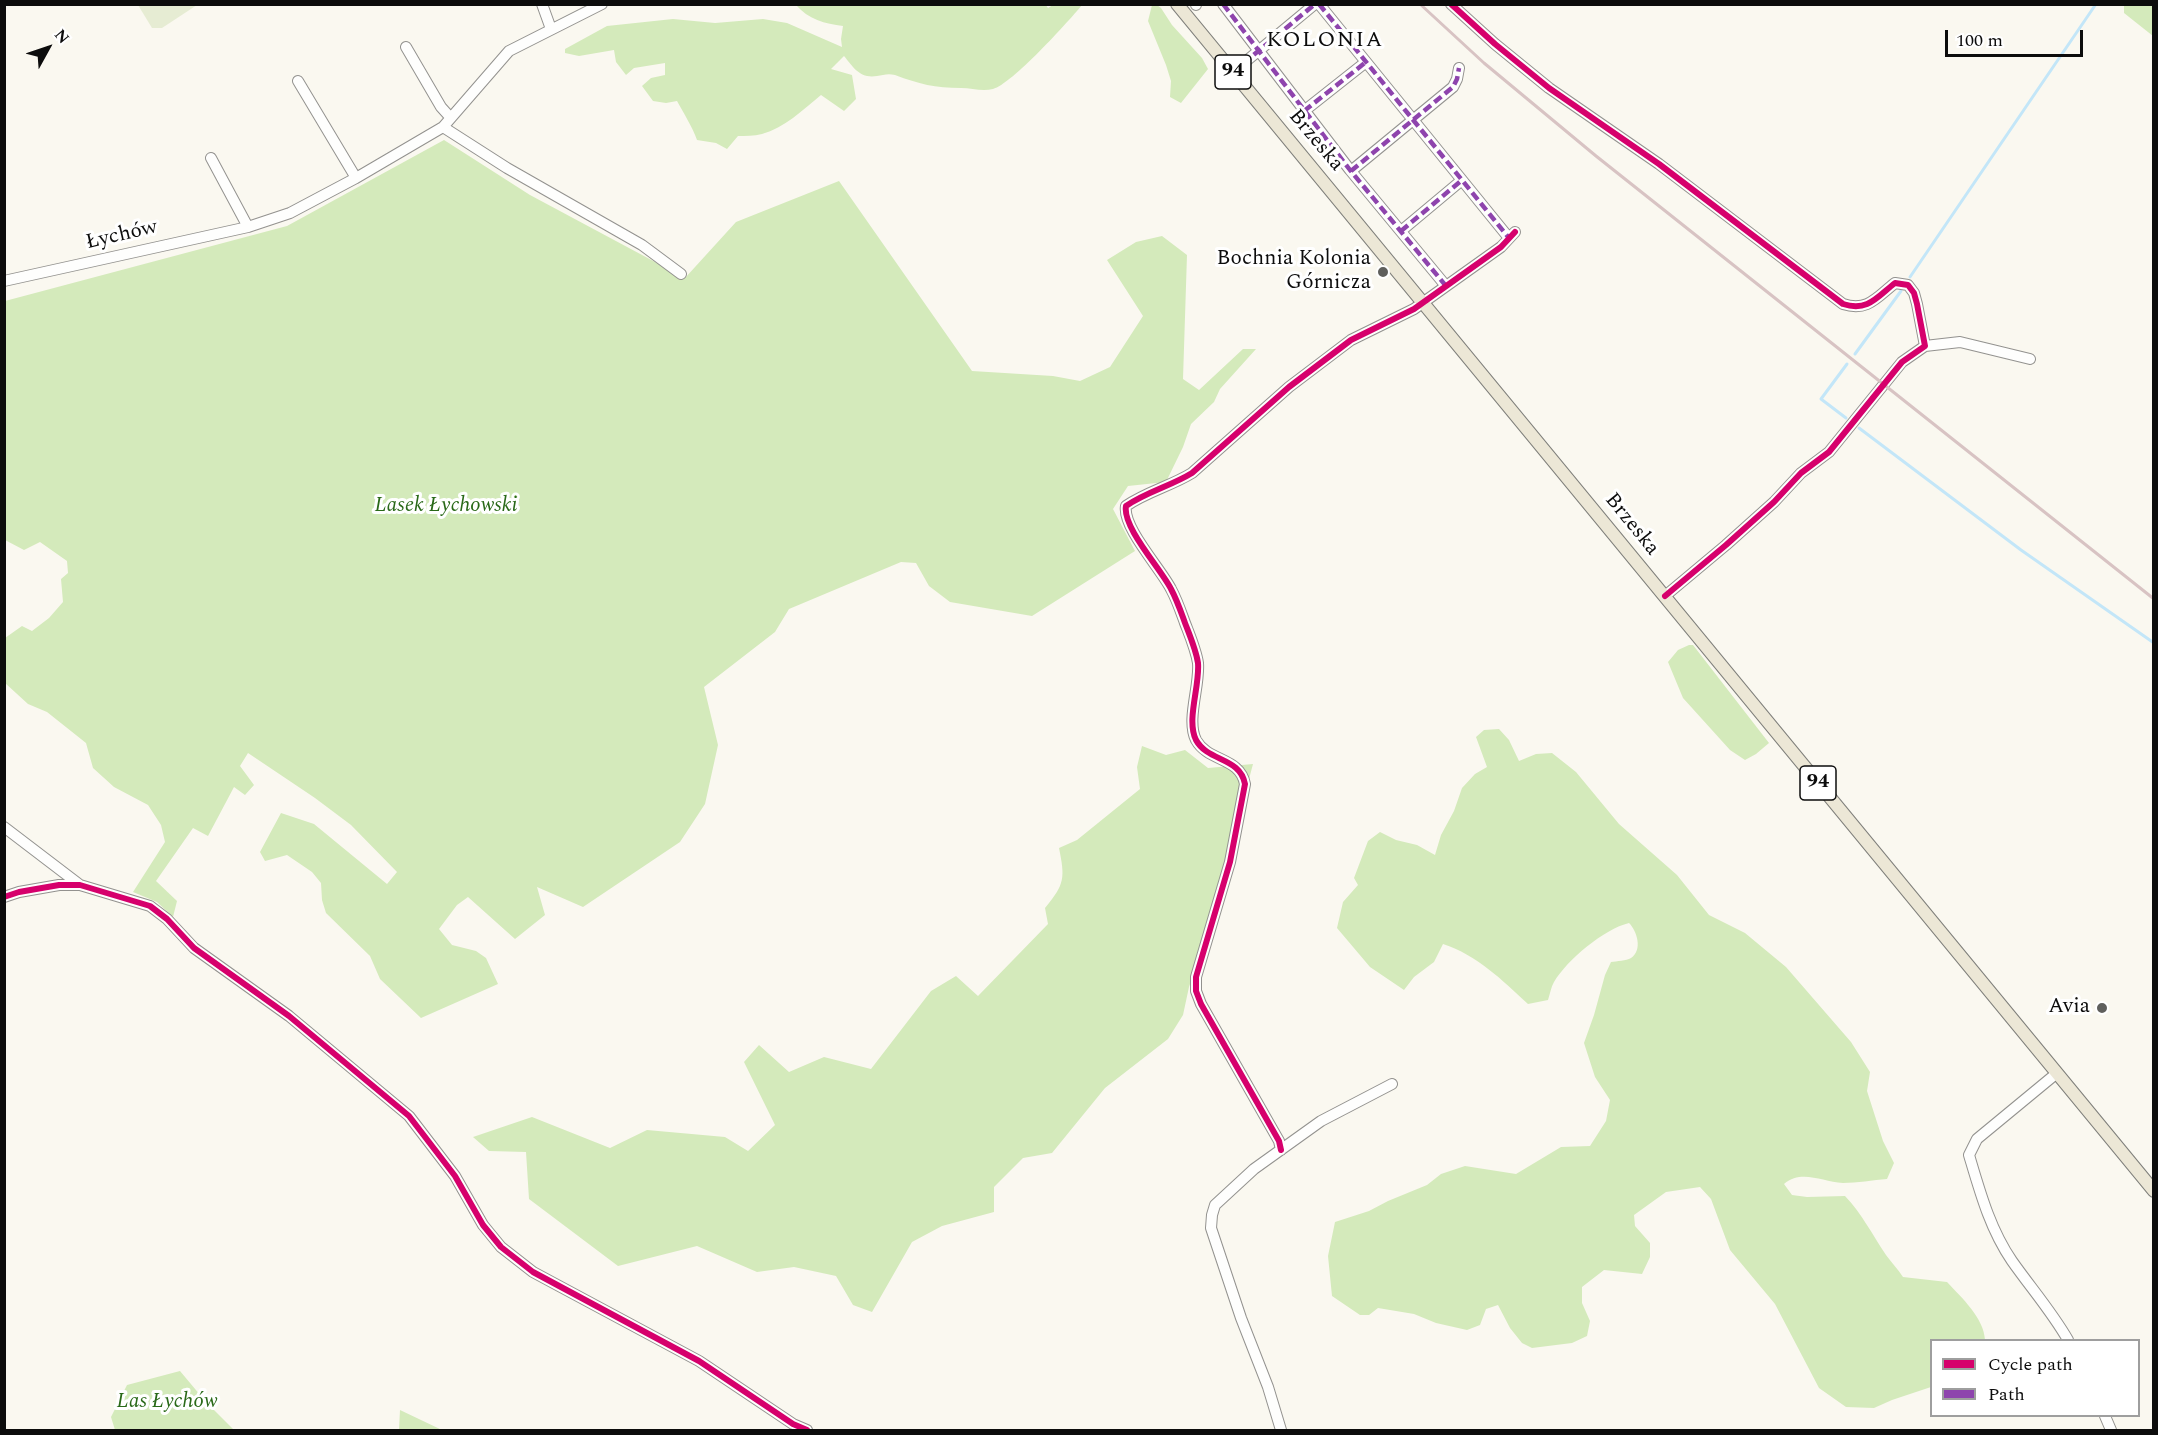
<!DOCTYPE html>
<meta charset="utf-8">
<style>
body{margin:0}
#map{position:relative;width:2158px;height:1435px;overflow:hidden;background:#faf8f0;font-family:Spectral,serif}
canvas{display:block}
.frame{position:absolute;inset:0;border:6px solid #0c0c0c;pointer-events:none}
.legend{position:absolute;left:1930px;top:1339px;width:210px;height:78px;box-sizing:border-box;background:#fff;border:2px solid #9e9e9e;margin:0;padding:8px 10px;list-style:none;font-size:18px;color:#0c0c0c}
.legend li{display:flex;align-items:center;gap:12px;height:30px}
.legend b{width:30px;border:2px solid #9e9e9e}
.north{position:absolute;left:18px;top:18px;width:60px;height:60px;-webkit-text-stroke:4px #fff;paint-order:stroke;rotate:50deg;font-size:16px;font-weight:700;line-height:24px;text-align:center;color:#0c0c0c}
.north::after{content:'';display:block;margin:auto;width:21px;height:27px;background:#0c0c0c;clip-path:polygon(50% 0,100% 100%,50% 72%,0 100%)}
.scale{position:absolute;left:1945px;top:30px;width:138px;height:27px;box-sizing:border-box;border:3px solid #0c0c0c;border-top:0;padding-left:8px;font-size:18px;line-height:21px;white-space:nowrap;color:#0c0c0c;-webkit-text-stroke:4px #fff;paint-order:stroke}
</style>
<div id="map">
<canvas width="2158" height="1435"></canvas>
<div class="frame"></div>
<ul class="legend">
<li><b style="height:8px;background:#d6006c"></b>Cycle path</li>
<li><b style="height:8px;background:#8e44ad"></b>Path</li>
</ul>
<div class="north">N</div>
<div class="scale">100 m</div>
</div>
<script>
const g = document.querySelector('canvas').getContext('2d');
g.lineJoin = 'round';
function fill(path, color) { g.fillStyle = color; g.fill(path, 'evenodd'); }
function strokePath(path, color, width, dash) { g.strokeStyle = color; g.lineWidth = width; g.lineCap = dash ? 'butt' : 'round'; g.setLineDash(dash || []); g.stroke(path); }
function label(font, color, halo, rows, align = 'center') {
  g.font = font + ' Spectral,serif'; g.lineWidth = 6; g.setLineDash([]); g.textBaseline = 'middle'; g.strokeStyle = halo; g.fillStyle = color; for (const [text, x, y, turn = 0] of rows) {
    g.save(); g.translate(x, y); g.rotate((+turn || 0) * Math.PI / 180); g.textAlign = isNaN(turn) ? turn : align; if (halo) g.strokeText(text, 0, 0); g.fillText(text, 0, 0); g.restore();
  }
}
const forest = new Path2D(`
 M1045,4L1048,8L1053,5H1082C1068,22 1012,84 993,89C982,92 972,88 961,88C935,88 919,84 895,75C888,73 883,75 877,76C860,79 853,67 844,56L831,69L852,75L856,99L844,111L821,95C803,110 784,128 762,134C754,136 745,136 738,136L727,149L716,143L697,140C692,126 684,114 677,101L666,103L653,101L642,86L651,78L665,75V63L634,68L626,75L616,62L614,50L579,56L565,53V49L607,26L673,19L715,23L763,19L787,23L842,47L841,39L843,26C825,24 808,19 796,5Z
 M1152,5H1157L1161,8L1172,25L1202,58L1208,69L1181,103L1170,97L1171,81L1166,65L1148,21Z
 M2126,5H2153V36L2124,13V6Z
 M444,140L530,195L685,278L736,222L839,181L972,371L1053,376L1080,381L1110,367L1143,316L1107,260L1136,242L1162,236L1187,255L1183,379L1199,390L1243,349H1256L1220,389L1214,402L1191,424L1183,447L1166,482L1128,486L1113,509L1135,551L1032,616L950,602L929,586L916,563L901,562L789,609L775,632L704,687L718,745L705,804L680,842L583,907L537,887L545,915L515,939L468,897L457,905L439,929L452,945L476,951L486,958L498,984L421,1018L380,979L370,956L326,913L322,900L321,883L312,872L287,855L265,861L260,852L281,813L314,824L387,884L397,872L351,825L315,798L248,753L240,766L254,785L245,795L234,787L208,836L193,828L156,881L177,901L173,917L157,902L133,892L165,842L161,825L148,805L114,787L93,768L86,743L47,712L28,704L5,683V638L22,626L32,631L49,618L63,602L61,579L68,573L67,561L40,542L24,550L5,540V301L287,226Z
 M1689,645H1693L1769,743L1756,754L1745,760L1730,750L1683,698L1668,662L1678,650Z
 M1499,729L1509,740L1519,761L1536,754L1552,753L1576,772L1619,824L1677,875L1709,915L1745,933L1786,967L1851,1042L1870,1072L1867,1091L1883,1141L1894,1163L1887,1179C1873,1180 1857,1183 1843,1183C1822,1182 1802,1169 1784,1184L1792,1195L1807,1197L1845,1196C1862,1214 1872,1234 1886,1255C1891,1262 1898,1269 1903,1277L1947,1282C1962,1298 1984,1318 1985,1340H1932L1931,1387L1892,1400L1874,1408L1846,1407L1819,1388L1775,1304L1730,1250L1711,1199L1700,1187L1666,1192L1634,1215L1635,1226L1650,1243V1257L1642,1274L1604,1270L1582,1287V1303L1590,1321L1587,1336L1572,1343L1532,1348L1522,1343L1510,1328L1498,1305L1486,1309L1480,1325L1467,1330L1436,1323L1414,1314L1378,1308L1369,1315H1360L1332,1296L1328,1256L1335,1222L1369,1211L1388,1201L1427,1185L1441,1174L1465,1166L1516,1174L1561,1147L1590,1146L1606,1121L1610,1100L1595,1077L1584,1043L1594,1015L1605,975L1611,962C1617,961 1626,961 1631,958C1643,950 1637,931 1629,923C1604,929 1567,960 1554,982C1551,987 1550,994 1548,1000L1528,1004C1502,980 1477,955 1443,944L1434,962L1414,977L1404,990L1370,967L1337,928L1343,902L1358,885L1354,878L1368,841L1380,832L1396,840L1417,845L1435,855L1441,835L1454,811L1462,788L1475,774L1487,767L1476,737L1484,730Z
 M1142,746L1166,755L1185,750L1208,768L1253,764L1211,922L1189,987L1183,1015L1168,1039L1105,1088L1052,1153L1023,1158L994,1187V1212L942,1226L912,1242L872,1312L853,1305L836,1276L794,1267L757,1272L697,1246L618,1266L529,1199L526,1152L489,1151L473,1137L532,1117L610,1148L647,1130L725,1137L748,1151L775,1125L744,1062L759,1045L789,1072L824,1057L871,1069L931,991L956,976L978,996L1048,924L1045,908C1065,884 1065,878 1059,848L1077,840L1140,789L1137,767Z
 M180,1371L206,1402L234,1430H115L111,1417L127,1385Z
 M400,1410L442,1430H399Z`);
const cemetery = new Path2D(`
 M138,5H197L162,28H152Z`);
const stream = new Path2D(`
 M1910,277L2096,4
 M1855,354L1901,291
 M1846,418L1821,399L1847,364
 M1859,428L2021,550L2154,643`);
const minor = new Path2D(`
 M542,4L551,29
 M1223,4L1350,170L1446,286
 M1319,4L1509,238
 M1451,4L1495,44L1549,88L1659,164L1843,304C1868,312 1877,297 1895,283L1908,285L1914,293L1917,304L1925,346L1902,362L1829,452L1801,473L1774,502L1726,545L1665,596
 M1196,5V4
 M406,47L441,107L450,117
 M1233,72L1315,4
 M298,81L356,178
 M1304,111L1366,62
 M443,127L507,168L642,245L681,274
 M211,158L248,227
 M1351,171L1453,87L1457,79L1459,68
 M1401,231L1462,180
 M4,281L248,227L290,213L356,178L443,127L509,51L602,4
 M1925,346L1960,342L2030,359
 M4,827L80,885
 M4,897L19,892L59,885H80L150,906L167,919L194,948L289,1016L409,1116L455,1176L483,1225L501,1247L533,1272L699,1361L793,1424L807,1430
 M2057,1073L1977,1139L1969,1155C1980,1192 1990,1229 2012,1261C2031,1288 2052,1312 2068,1340
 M1281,1150L1279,1141L1201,1004L1196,991V977L1230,862L1245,784C1240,757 1208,762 1196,740C1186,720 1200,686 1198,663C1196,650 1190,636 1185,623C1181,612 1177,600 1171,589C1161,569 1122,527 1126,506C1146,492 1171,486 1192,473L1289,387L1351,340L1414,309L1501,247L1515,232
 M2105,1416L2111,1430
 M1281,1430L1268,1387L1241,1318L1211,1228L1212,1215L1215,1205L1254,1169L1321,1121L1392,1084`);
const major = new Path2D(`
 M1177,4L2154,1191`);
const rail = new Path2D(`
 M1420,4L1484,63L1596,156L2154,599`);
const quiet = new Path2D(`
 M1223,4L1350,170L1446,286
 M1319,4L1509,238
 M1196,5V4
 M1233,72L1315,4
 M1304,111L1366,62
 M1351,171L1453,87L1457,79L1459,68
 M1401,231L1462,180`);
const cycleway = new Path2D(`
 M1451,4L1495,44L1549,88L1659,164L1843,304C1868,312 1877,297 1895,283L1908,285L1914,293L1917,304L1925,346L1902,362L1829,452L1801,473L1774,502L1726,545L1665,596
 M4,897L19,892L59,885H80L150,906L167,919L194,948L289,1016L409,1116L455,1176L483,1225L501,1247L533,1272L699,1361L793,1424L807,1430
 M1281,1150L1279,1141L1201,1004L1196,991V977L1230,862L1245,784C1240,757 1208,762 1196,740C1186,720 1200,686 1198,663C1196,650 1190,636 1185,623C1181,612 1177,600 1171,589C1161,569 1122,527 1126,506C1146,492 1171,486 1192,473L1289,387L1351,340L1414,309L1501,247L1515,232`);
const markers = [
 [1383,272,6,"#5f5f5c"],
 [2102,1008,6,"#5f5f5c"]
];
const shields = [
 [1233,72,36],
 [1818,783,36]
];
const shieldNames = [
 ["94",1233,72],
 ["94",1818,783]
];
const streetNames = [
 ["Brzeska",1315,141,50],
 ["Łychów",122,236,-13],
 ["Brzeska",1631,525,51]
];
const poiNames = [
 ["Bochnia Kolonia",1371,260],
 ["Górnicza",1371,284],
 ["Avia",2090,1008]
];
const parkNames = [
 ["Lasek Łychowski",446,507],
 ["Las Łychów",167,1403]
];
const neighbourhoodNames = [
 ["KOLONIA",1325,42]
];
fill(forest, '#d4eabb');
fill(cemetery, '#e6ecd3');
strokePath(stream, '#c3e6f8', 3);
strokePath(minor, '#93928f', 12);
strokePath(major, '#80807c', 14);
strokePath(minor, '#fefefd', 10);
strokePath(major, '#ece7d6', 12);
strokePath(rail, '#d8c3c3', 3);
strokePath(quiet, '#8e44ad', 4.5, [9, 4.5]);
strokePath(cycleway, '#d6006c', 6);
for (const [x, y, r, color] of markers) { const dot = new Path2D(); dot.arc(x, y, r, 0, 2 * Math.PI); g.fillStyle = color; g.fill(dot); strokePath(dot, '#fff', 2); }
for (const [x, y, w] of shields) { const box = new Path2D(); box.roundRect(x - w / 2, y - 17, w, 34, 4.5); g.fillStyle = '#fff'; g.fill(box); strokePath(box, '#0c0c0c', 1.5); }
label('bold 20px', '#0c0c0c', null, shieldNames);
label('21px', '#0c0c0c', '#fff', streetNames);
label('21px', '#0c0c0c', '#fff', poiNames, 'right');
label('italic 21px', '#296918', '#fff', parkNames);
g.letterSpacing = '1.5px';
label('22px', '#0c0c0c', '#fff', neighbourhoodNames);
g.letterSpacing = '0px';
</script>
